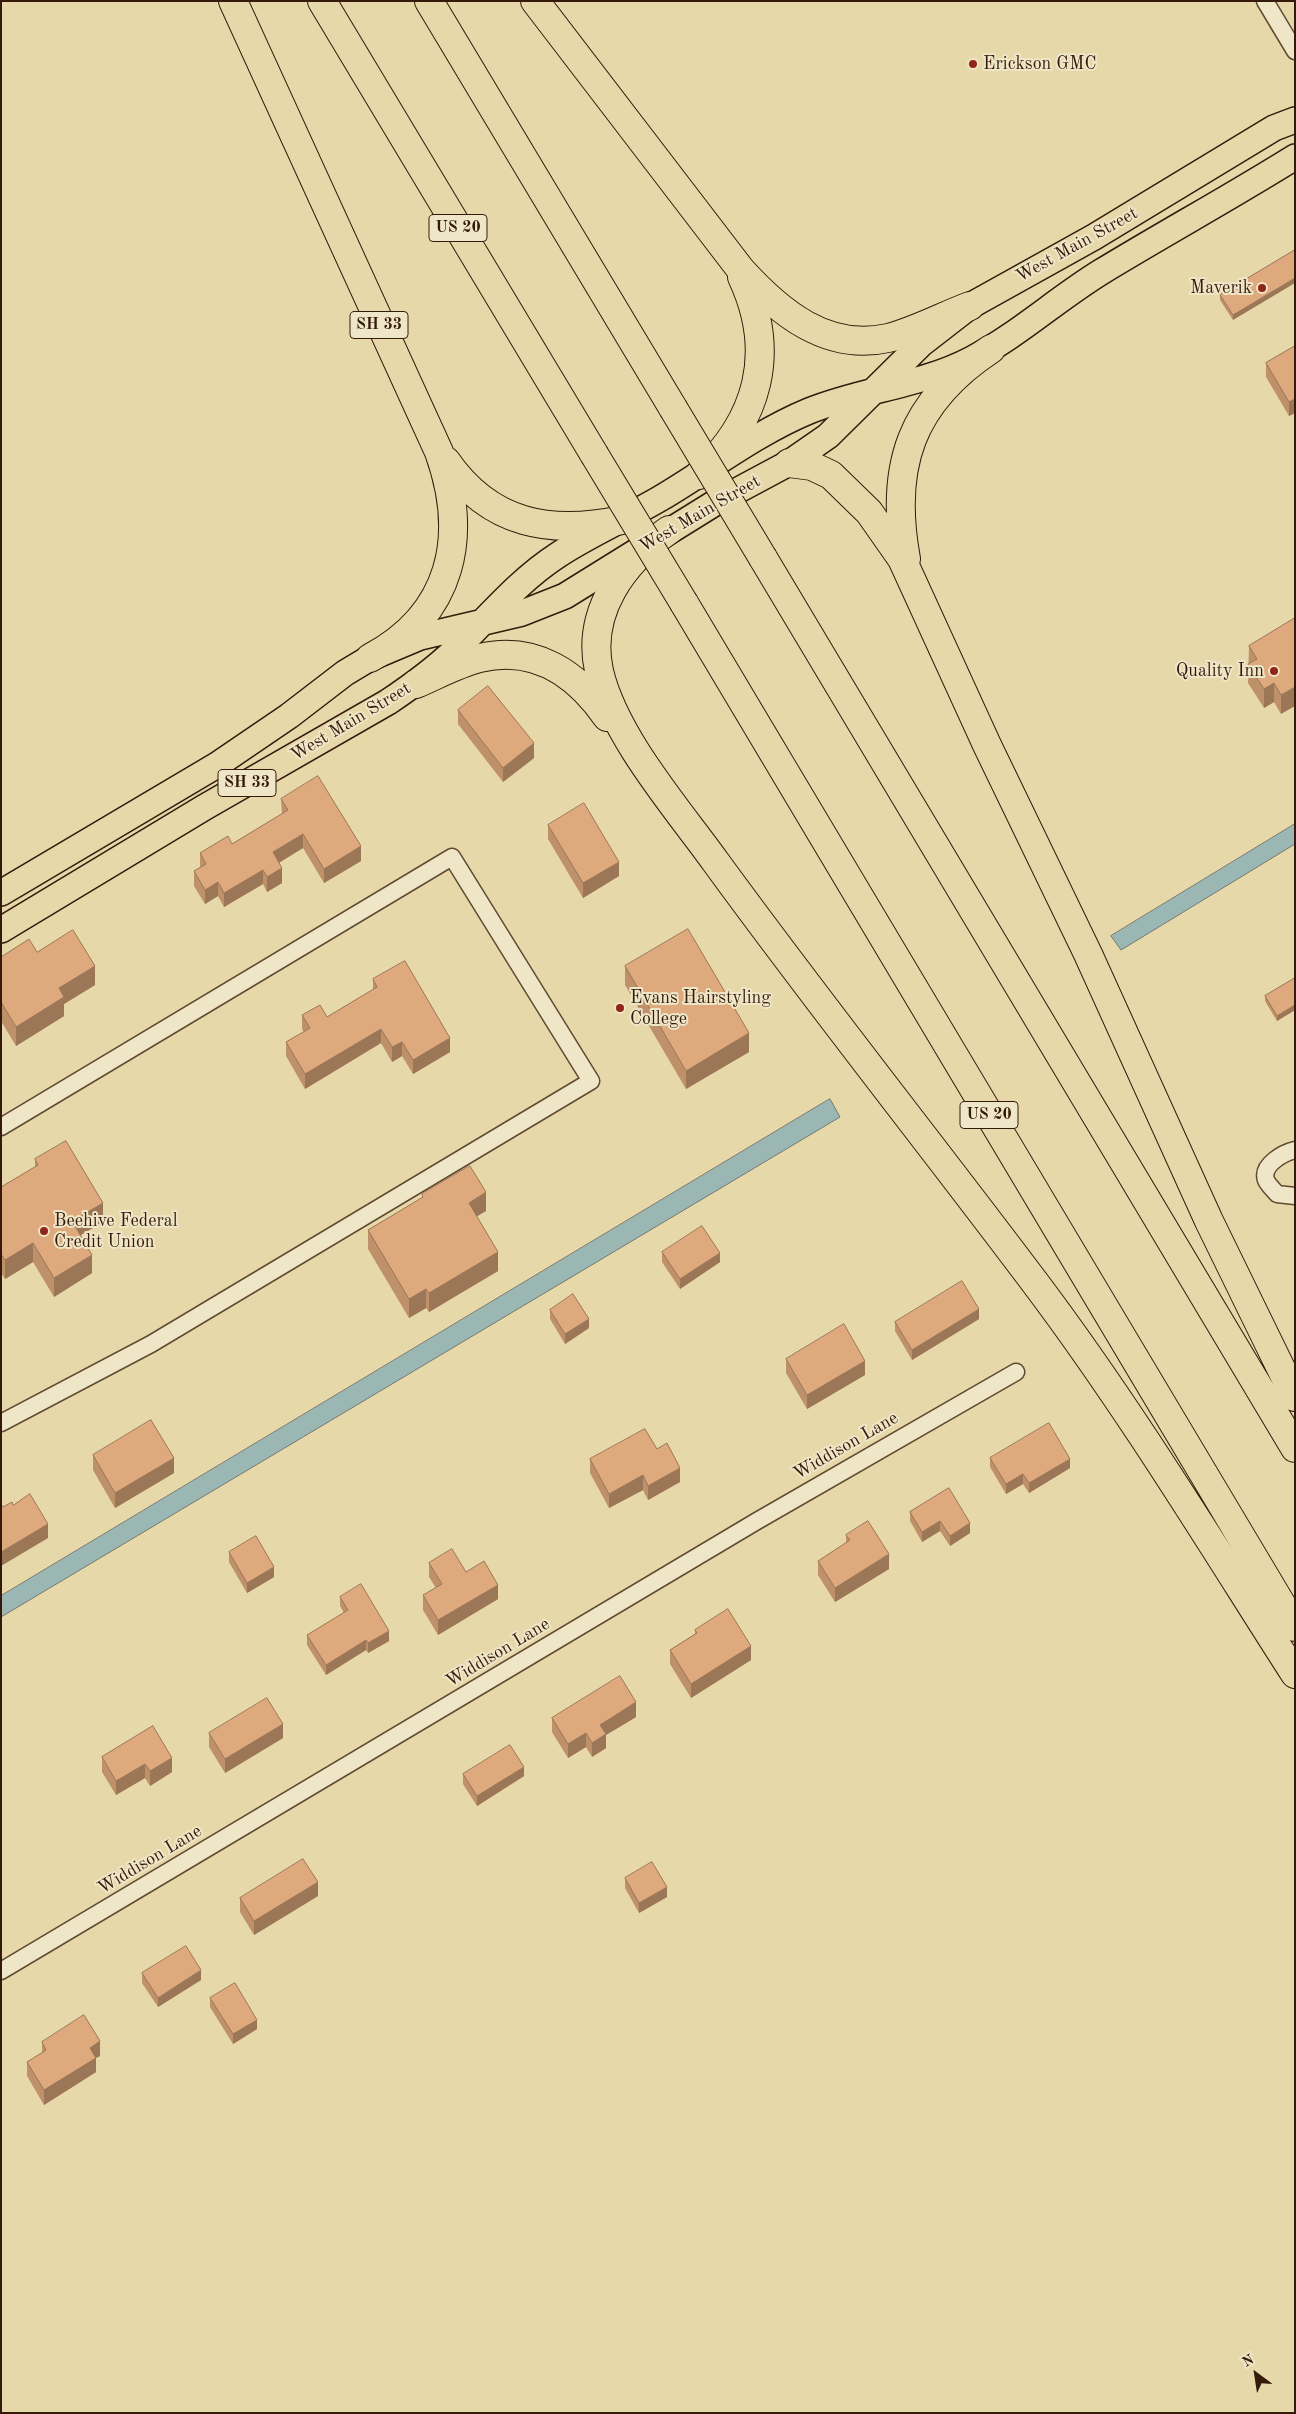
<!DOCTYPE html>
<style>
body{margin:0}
#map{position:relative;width:1296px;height:2414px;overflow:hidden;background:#e6d8a9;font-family:"Old Standard TT",serif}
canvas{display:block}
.frame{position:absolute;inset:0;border:2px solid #351a0b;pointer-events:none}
.north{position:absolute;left:1231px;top:2349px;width:50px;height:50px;-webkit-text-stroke:4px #efe6c7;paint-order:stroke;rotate:329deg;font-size:14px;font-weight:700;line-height:20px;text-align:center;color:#351a0b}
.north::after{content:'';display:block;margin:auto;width:18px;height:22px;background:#351a0b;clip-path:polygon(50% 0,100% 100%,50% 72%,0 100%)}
</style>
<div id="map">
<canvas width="1296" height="2414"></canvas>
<div class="frame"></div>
<div class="north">N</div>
</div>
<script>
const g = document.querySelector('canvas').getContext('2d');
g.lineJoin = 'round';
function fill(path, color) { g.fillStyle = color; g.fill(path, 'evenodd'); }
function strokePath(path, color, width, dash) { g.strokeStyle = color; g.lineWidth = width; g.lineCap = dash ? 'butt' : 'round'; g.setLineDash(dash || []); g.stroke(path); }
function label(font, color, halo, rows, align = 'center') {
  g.font = font + ' "Old Standard TT",serif'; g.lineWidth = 4; g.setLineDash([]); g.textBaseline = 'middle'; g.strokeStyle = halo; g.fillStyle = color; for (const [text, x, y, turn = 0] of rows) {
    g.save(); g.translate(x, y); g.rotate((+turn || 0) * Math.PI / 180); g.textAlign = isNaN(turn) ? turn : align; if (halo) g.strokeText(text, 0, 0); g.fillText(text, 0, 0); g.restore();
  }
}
const water = new Path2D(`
 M1295,824V844L1121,950L1111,936Z
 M830,1099L840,1117L1,1617V1596Z`);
const street = new Path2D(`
 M1265,1L1295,51
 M1,1127L452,857L591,1081L151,1344L1,1423
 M1295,1150C1283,1153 1261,1165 1266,1180C1268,1185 1274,1190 1277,1194L1295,1196
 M1,1971L757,1521L1016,1372`);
const primary = new Path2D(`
 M1,893L217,765L289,716L345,673L370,658L420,637L522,613L565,596L718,501L789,463L828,436L921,344L970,306L1094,237L1274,128L1295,120
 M1,930L205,807L388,702C412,686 434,670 455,650C489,617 518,581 558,555C590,534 627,518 661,498C710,469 756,433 809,411C862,389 921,386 972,359C1018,335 1057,299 1101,272C1165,233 1231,197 1295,157`);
const highway = new Path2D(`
 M233,1L439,452C469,536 453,614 370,658
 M322,1L594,454
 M429,1L673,408
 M535,1L741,270C779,312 827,352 888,338C916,331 943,316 970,306
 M446,461C490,525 551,535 622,520
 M789,463L812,466L831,475L869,512L902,559L987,745L1088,954L1209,1221L1295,1397
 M699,475C759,420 777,352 742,277
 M669,530C623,562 586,612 599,671C614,736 676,807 715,861C819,1004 930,1143 1036,1284C1130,1409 1211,1543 1295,1674
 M763,558L1295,1448
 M906,559C889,466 911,402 991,349
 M684,603L1295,1627
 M416,684C437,675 459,663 480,658C535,645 577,674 607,717`);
const highwayBridge = new Path2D(`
 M673,408L763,558
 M594,454L684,603`);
const wall = new Path2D(`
 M1295,250L1233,320L1220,300V295Z
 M1295,346V413L1289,416L1266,377V363Z
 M1295,618L1281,714L1274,702L1264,708L1248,683L1249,646Z
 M458,710L534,758L503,782L458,724Z
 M281,799L361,861L324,883L303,848L279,863L282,883L267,892L263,884L224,907L218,896L205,904L194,886V871L200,868V853L232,844L282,814Z
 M548,825L619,876L583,898L548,839Z
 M1,957L95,985L64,1004V1016L16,1046L1,1021Z
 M625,966L749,1052L686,1089L625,985Z
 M1295,978V1010L1277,1021L1265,1001V996Z
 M373,979L450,1052L413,1074L402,1056L392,1062L381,1043L305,1089L286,1056V1042L304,1032L302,1029V1015L327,1017L373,990Z
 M35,1159L103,1222L81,1235L92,1273L54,1297L33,1262L5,1279L1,1273V1187L35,1167Z
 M422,1194L486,1211L477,1216L498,1271L429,1312L426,1308L409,1318L368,1249V1230L422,1198Z
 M662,1252L720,1262L680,1289L662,1262Z
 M550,1310L589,1328L565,1344L550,1319Z
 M979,1319L912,1360L895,1331V1322Z
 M786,1359L865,1375L807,1409L786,1373Z
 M657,1449L680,1482L648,1500L643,1490L609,1508L590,1473V1459Z
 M93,1455L174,1473L115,1508L93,1470Z
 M990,1458L1070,1468L1029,1493L1023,1484L1006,1494L990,1467Z
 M949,1488L970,1533L950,1546L940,1531L922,1542L910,1521V1512Z
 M846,1535L889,1569L835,1602L818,1575V1561L846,1543Z
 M229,1552L274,1577L247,1593L229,1562Z
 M429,1563L466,1572L498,1599L438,1635L423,1610V1595L436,1588L429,1577Z
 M340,1597L389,1641L368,1653L366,1650L326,1675L307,1645V1635L344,1613L340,1606Z
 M695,1630L751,1660L691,1698L670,1664V1650L695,1634Z
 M636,1717L606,1735V1748L592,1757L586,1747L568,1758L552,1732V1718Z
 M153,1726L172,1772L150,1786L145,1778L116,1795L102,1772V1757Z
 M209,1733L283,1738L225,1773L209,1747Z
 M463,1774L524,1776L477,1806L463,1784Z
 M625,1878L667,1897L639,1913L625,1888Z
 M318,1896L254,1935L240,1912V1898Z
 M142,1973L201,1980L158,2007L142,1983Z
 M210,1998L257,2029L233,2044L210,2007Z
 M42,2042L100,2056L96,2058V2072L44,2105L27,2076V2062L42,2053Z`);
const shadedWall = new Path2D(`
 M1295,278V283L1233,320V315Z
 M1295,399V413L1289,416V402Z
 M1274,683V702L1264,708V689Z
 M1295,687V706L1281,714V695Z
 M534,743V758L503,782V768Z
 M303,834V848L273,866V852Z
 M361,846V861L324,883V869Z
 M619,862V876L583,898V883Z
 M282,868V883L267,892V877Z
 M263,870V884L224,907V893Z
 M218,882V896L205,904V890Z
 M95,966V985L64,1004V1016L16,1046V1027L59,988Z
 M1295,1005V1010L1277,1021V1016Z
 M381,1029V1043L305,1089V1074Z
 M749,1033V1052L686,1089V1071Z
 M450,1038V1052L413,1074V1060Z
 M402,1042V1056L392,1062V1047Z
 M486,1192V1211L469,1221V1203Z
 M103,1203V1222L72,1240V1221Z
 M33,1243V1262L5,1279V1260Z
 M498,1252V1271L429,1312V1293Z
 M720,1253V1262L680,1289V1279Z
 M92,1255V1273L54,1297V1278Z
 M426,1289V1308L409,1318V1299Z
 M979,1309V1319L912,1360V1350Z
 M589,1319V1328L565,1344V1334Z
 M865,1361V1375L807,1409V1395Z
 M174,1458V1473L115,1508V1493Z
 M1070,1459V1468L1029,1493V1483Z
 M680,1468V1482L648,1500V1486Z
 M1023,1474V1484L1006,1494V1484Z
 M643,1475V1490L609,1508V1494Z
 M940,1521V1531L922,1542V1532Z
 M970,1523V1533L950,1546V1536Z
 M48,1524V1538L1,1566V1552Z
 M889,1554V1569L835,1602V1588Z
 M274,1567V1577L247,1593V1583Z
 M498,1585V1599L438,1635V1620Z
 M389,1631V1641L368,1653V1643Z
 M366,1640V1650L326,1675V1665Z
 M751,1646V1660L691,1698V1684Z
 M636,1702V1717L606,1735V1748L592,1757V1743L600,1725Z
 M283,1724V1738L225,1773V1759Z
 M586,1733V1747L568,1758V1744Z
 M172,1758V1772L150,1786V1771Z
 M145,1764V1778L116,1795V1781Z
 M524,1767V1776L477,1806V1796Z
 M318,1882V1896L254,1935V1921Z
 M667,1887V1897L639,1913V1903Z
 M201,1970V1980L158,2007V1998Z
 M257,2020V2029L233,2044V2034Z
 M100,2041V2056L96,2058V2072L44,2105V2090L90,2048Z`);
const building = new Path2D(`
 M1295,250V278L1233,315L1220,295Z
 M1295,346V399L1289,402L1266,363Z
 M1295,618V687L1281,695L1274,683L1264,689L1248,664L1257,659L1249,646Z
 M488,686L534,743L503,768L458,710Z
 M318,776L361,846L324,869L303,834L273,852L282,868L267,877L263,870L224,893L218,882L205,890L194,871L206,864L200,853L228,836L232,844L288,810L281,799Z
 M584,803L619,862L583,883L548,825Z
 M688,929L749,1033L686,1071L625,966Z
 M73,930L95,966L59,988L64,997L16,1027L1,1002V957L29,939L37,952Z
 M405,961L450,1038L413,1060L402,1042L392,1047L381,1029L305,1074L286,1042L310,1028L302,1015L320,1005L327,1017L377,987L373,979Z
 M1295,978V1005L1277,1016L1265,996Z
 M66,1141L103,1203L72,1221L92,1255L54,1278L33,1243L5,1260L1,1254V1187L38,1165L35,1159Z
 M470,1166L486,1192L469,1203L498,1252L429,1293L426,1289L409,1299L368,1230L423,1197L422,1194Z
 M702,1226L720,1253L680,1279L662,1252Z
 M962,1281L979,1309L912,1350L895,1322Z
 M573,1294L589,1319L565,1334L550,1310Z
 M844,1324L865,1361L807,1395L786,1359Z
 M151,1420L174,1458L115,1493L93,1455Z
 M1049,1423L1070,1459L1029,1483L1023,1474L1006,1484L990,1458Z
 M645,1429L657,1449L667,1443L680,1468L648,1486L643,1475L609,1494L590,1459Z
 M949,1488L970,1523L950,1536L940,1521L922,1532L910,1512Z
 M30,1494L48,1524L1,1552V1504L3,1507L12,1502L13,1505Z
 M868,1521L889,1554L835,1588L818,1561L850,1540L846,1535Z
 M256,1536L274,1567L247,1583L229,1552Z
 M452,1549L466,1572L484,1561L498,1585L438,1620L423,1595L442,1584L429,1563Z
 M361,1584L389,1631L368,1643L366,1640L326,1665L307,1635L348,1610L340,1597Z
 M728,1609L751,1646L691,1684L670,1650L697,1633L695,1630Z
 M620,1676L636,1702L600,1725L606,1734L592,1743L586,1733L568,1744L552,1718Z
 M267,1698L283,1724L225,1759L209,1733Z
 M153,1726L172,1758L150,1771L145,1764L116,1781L102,1757Z
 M510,1745L524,1767L477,1796L463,1774Z
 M303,1859L318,1882L254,1921L240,1898Z
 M652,1862L667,1887L639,1903L625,1878Z
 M186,1946L201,1970L158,1998L142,1973Z
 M235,1983L257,2020L233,2034L210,1998Z
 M84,2015L100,2041L90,2048L96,2058L44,2090L27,2062L46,2050L42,2042Z`);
const markers = [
 [973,64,5,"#8f2418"],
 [1262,288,5,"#8f2418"],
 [1274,671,5,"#8f2418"],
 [620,1008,5,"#8f2418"],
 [44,1231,5,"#8f2418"]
];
const shields = [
 [458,228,58],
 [379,325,58],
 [247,783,58],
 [989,1115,58]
];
const shieldNames = [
 ["US 20",458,228],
 ["SH 33",379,325],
 ["SH 33",247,783],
 ["US 20",989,1115]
];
const poiNames = [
 ["Erickson GMC",983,64],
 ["Maverik",1252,288,"right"],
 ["Quality Inn",1264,671,"right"],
 ["Evans Hairstyling",630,998],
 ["College",630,1019],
 ["Beehive Federal",54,1221],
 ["Credit Union",54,1242]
];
const streetNames = [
 ["West Main Street",1077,245,-29],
 ["West Main Street",700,514,-30],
 ["West Main Street",351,722,-31],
 ["Widdison Lane",846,1446,-30],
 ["Widdison Lane",498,1653,-31],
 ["Widdison Lane",150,1860,-31]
];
fill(water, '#9bb7b3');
strokePath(water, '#727870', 1);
strokePath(street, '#614a32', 19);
strokePath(primary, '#351a0b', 28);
strokePath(highway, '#351a0b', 30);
strokePath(street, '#efe6c7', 16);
strokePath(primary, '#e6d8a9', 25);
strokePath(highway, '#e6d8a9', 28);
strokePath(highwayBridge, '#351a0b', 30, []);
strokePath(highwayBridge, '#e6d8a9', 28);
fill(wall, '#bf916b');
fill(shadedWall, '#9b7657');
fill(building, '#dea97c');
strokePath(building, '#9b7657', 1);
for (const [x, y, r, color] of markers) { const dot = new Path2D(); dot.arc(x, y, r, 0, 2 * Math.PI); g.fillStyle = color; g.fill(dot); strokePath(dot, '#efe6c7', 2); }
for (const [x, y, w] of shields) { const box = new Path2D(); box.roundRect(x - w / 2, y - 13.5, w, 27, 4); g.fillStyle = '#efe6c7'; g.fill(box); strokePath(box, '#351a0b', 1); }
label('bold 16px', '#351a0b', null, shieldNames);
label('18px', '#351a0b', '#efe6c7', poiNames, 'left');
label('18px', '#351a0b', '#efe6c7', streetNames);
</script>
